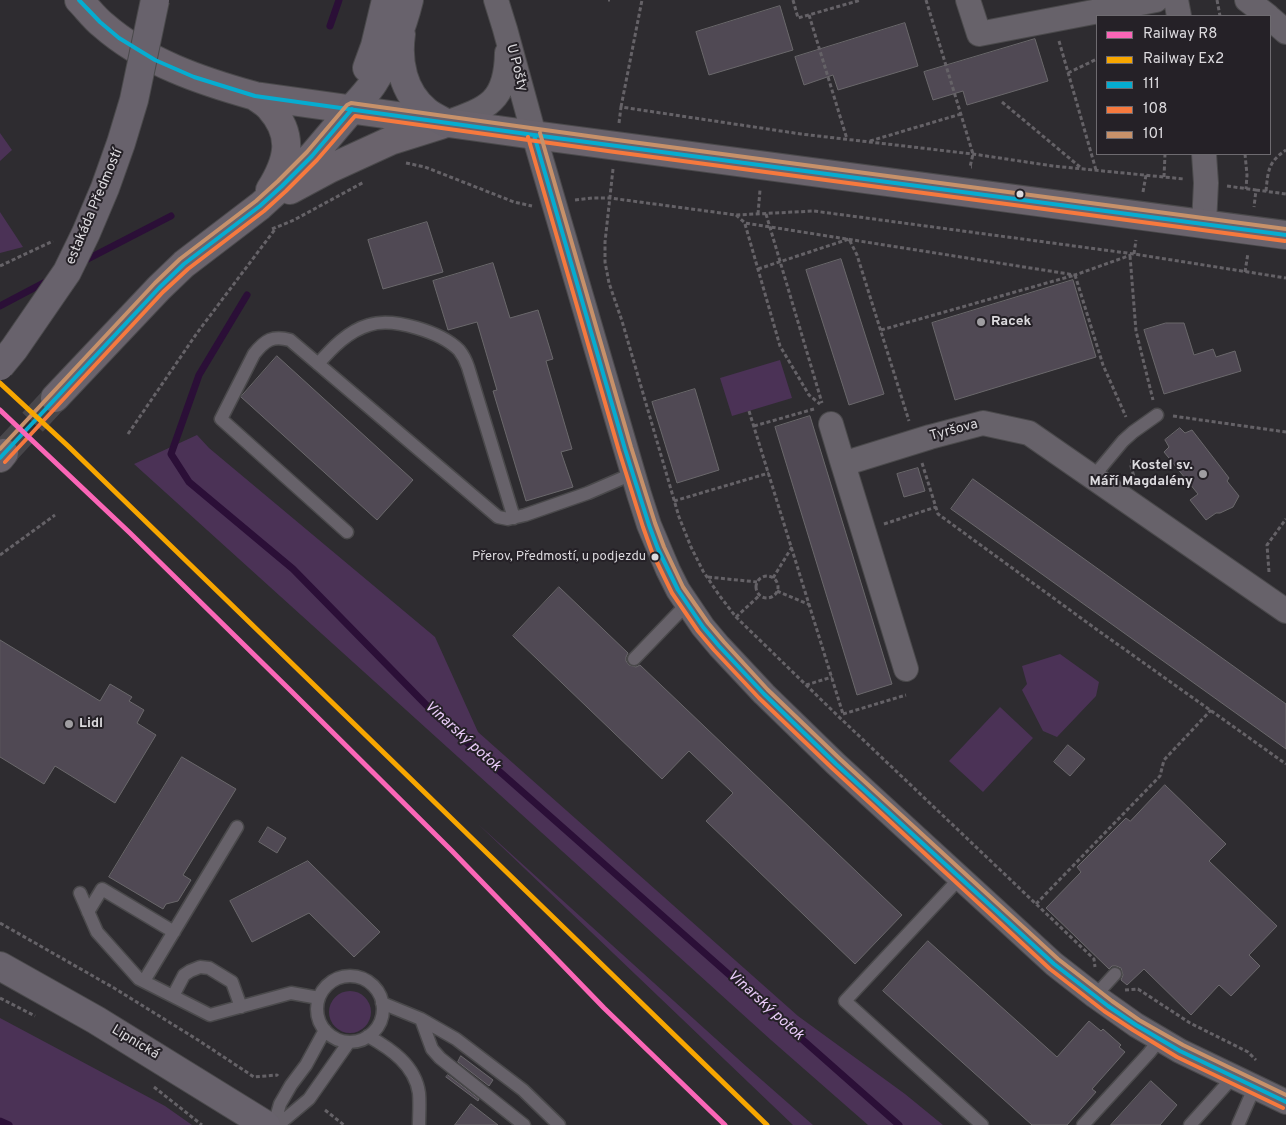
<!DOCTYPE html>
<meta charset="utf-8">
<style>
body{margin:0}
#map{position:relative;width:1286px;height:1125px;overflow:hidden;background:#2e2c30;font-family:Overpass,sans-serif}
canvas{display:block}
.legend{position:absolute;left:1096px;top:15px;width:175px;height:140px;box-sizing:border-box;background:#252127;border:1px solid #6e6b70;margin:0;padding:6px 9px;list-style:none;font-size:15px;color:#dcdade}
.legend li{display:flex;align-items:center;gap:10px;height:25px}
.legend b{width:25px;border:1px solid #6e6b70}
</style>
<div id="map">
<canvas width="1286" height="1125"></canvas>
<ul class="legend">
<li><b style="height:6px;background:#fa66b7"></b>Railway R8</li>
<li><b style="height:6px;background:#f7a600"></b>Railway Ex2</li>
<li><b style="height:6px;background:#06acd0"></b>111</li>
<li><b style="height:6px;background:#f6793e"></b>108</li>
<li><b style="height:6px;background:#c7916a"></b>101</li>
</ul>
</div>
<script>
const g = document.querySelector('canvas').getContext('2d');
g.lineJoin = 'round';
function fill(path, color) { g.fillStyle = color; g.fill(path, 'evenodd'); }
function strokePath(path, color, width, dash) { g.strokeStyle = color; g.lineWidth = width; g.lineCap = dash ? 'butt' : 'round'; g.setLineDash(dash || []); g.stroke(path); }
function label(font, color, halo, rows, align = 'center') {
  g.font = font + ' Overpass,sans-serif'; g.lineWidth = 4; g.setLineDash([]); g.textBaseline = 'middle'; g.strokeStyle = halo; g.fillStyle = color; for (const [text, x, y, turn = 0] of rows) {
    g.save(); g.translate(x, y); g.rotate((+turn || 0) * Math.PI / 180); g.textAlign = isNaN(turn) ? turn : align; if (halo) g.strokeText(text, 0, 0); g.fillText(text, 0, 0); g.restore();
  }
}
const green = new Path2D(`
 M0,133L12,150L0,161Z
 M0,212L23,247L0,253Z
 M780,360L792,398L732,416L720,378Z
 M197,435L209,448L435,637L478,732L798,1016L905,1094L943,1125H868L771,1040L134,464Z
 M1060,654L1099,682L1096,696L1057,737L1043,731L1022,690L1027,684L1022,666Z
 M1000,707L1033,738L983,792L949,761Z
 M478,824L747,1067L813,1125H793Z
 M329 1012a21 21 0 1 1 42 0a21 21 0 1 1-42 0Z
 M0,1018L165,1106L192,1125H0Z`);
const stream = new Path2D(`
 M330,26L339,0
 M82,262L171,216
 M247,295L199,375L171,454L189,482L293,569L438,717L899,1125
 M0,306L51,279
 M0,1121L9,1125`);
const building = new Path2D(`
 M780,6L793,50L709,75L696,32Z
 M905,23L918,66L838,90L833,75L804,85L795,57Z
 M1035,39L1048,81L967,105L963,91L933,100L924,72Z
 M427,222L443,272L383,289L368,240Z
 M841,259L884,394L849,405L806,270Z
 M493,263L510,318L538,310L553,359L546,361L572,449L561,452L573,487L526,501L493,391L497,390L477,322L448,330L433,281Z
 M1073,280L1096,357L955,400L932,323Z
 M1166,323H1184L1194,355L1213,349L1216,357L1235,351L1241,371L1164,394L1144,330Z
 M277,356L413,480L377,520L241,397Z
 M695,389L719,470L677,483L652,402Z
 M810,416L892,684L857,695L775,427Z
 M1180,428L1185,433L1192,430L1229,478L1227,481L1239,496L1233,507L1220,513H1216L1206,520L1190,500L1198,494L1164,452L1169,447L1165,440Z
 M918,468L925,491L904,497L897,474Z
 M973,479L1286,704V749L951,509Z
 M559,587L628,653L626,657V661L629,665L636,667L640,665L902,915L855,964L706,821L733,793L689,751L662,779L513,636Z
 M0,640L100,701L110,684L132,697L129,701L144,710L137,723L156,735L115,803L55,766L44,784L0,757Z
 M1068,745L1085,759L1070,776L1054,762Z
 M182,757L236,789L183,875L191,880L178,901L166,904L163,909L109,877Z
 M1165,785L1226,844L1209,861L1277,926L1249,955L1260,966L1231,996L1219,985L1191,1015L1144,969L1127,985L1121,980L1123,975L1121,968L1116,966H1112L1109,969L1046,908L1081,872L1077,867L1126,818L1130,821Z
 M268,827L286,838L277,853L259,842Z
 M308,861L380,932L354,957L309,913L252,942L230,901Z
 M928,941L1057,1057L1089,1021L1101,1031L1103,1029L1121,1045L1119,1047L1125,1052L1092,1089L1096,1092L1067,1125H1032L883,991Z
 M461,1056L493,1080L489,1086L458,1062Z
 M448,1075L479,1099L478,1101L446,1077Z
 M1151,1081L1177,1105L1160,1125H1111Z
 M471,1104L498,1125H455Z`);
const secondaryTunnel = new Path2D(`
 M4,453L55,398`);
const path = new Path2D(`
 M608,0H610
 M793,0L798,18L861,0
 M926,0L973,154L970,167H972
 M1217,0L1220,16
 M809,15L847,139
 M1059,41L1096,170
 M1068,73L1097,59
 M1002,102L1080,167
 M621,107L642,0
 M619,123L621,107L801,134L973,154L1053,166L1184,179
 M870,141L961,114
 M1245,154L1247,175L1246,189
 M406,163L425,167L514,202L532,206
 M613,169L605,242V262L609,283L622,321L679,517L691,547L703,571L719,595L736,617L837,715L1094,959L1095,967
 M1164,177L1165,154
 M1227,186L1256,190L1254,207
 M1256,190L1286,194
 M1266,191C1268,171 1268,162 1286,150
 M1143,192L1146,175
 M575,200L592,198H610L736,215L814,211L1134,254L1286,278
 M758,214L760,190
 M766,214L822,403
 M736,215L745,223L1075,275L1131,255
 M745,224L780,346L809,395L820,404
 M272,229L294,220L364,182
 M1134,254L1136,240
 M1130,256L1136,331L1153,400
 M0,266L53,241
 M758,269L849,239L857,255L909,421
 M1245,272L1248,253
 M881,330L1075,275L1103,365L1126,417
 M749,411L843,714
 M1173,416L1286,432
 M754,426L814,409
 M128,434L197,333L276,228
 M1132,459L1131,466L1134,477
 M922,463L938,514L1096,629L1286,764
 M674,501L769,473
 M884,524L936,507
 M0,555L55,515
 M1269,572L1267,545L1286,519
 M756 587a11 11 0 1 1 22 0a11 11 0 1 1-22 0Z
 M708,577L757,582
 M773,578L792,547
 M777,591L810,605
 M736,617L760,595
 M806,685L832,677
 M843,714L906,695
 M1036,904L1160,776L1164,760L1211,710
 M0,923L114,988L198,1040L254,1077L277,1075L278,1076
 M1125,990L1138,989L1190,1023L1248,1052L1256,1060
 M0,998L35,1016
 M154,1087L202,1125
 M325,1110L344,1125`);
const lane = new Path2D(`
 M318,364C332,348 348,331 369,325C393,317 441,332 459,350C463,355 466,361 468,367L514,518
 M1093,477L1123,441L1133,432L1157,415
 M347,532L221,419L254,354C265,340 273,335 290,340L498,517L508,519L525,515L588,493L632,474
 M634,659L687,604
 M960,878L845,1001L982,1125
 M80,893L97,932L139,979L210,1015L291,993L319,998
 M88,912L102,889L174,932
 M317 1009a33 33 0 1 1 66 0a33 33 0 1 1-66 0Z
 M144,981L237,827
 M173,996L184,975L190,971L200,967L209,968L232,982L241,1007
 M1095,996L1115,974
 M382,1003L421,1019L456,1039L523,1090L559,1125
 M421,1019L432,1049L440,1058L524,1125
 M368,1036C391,1049 415,1065 419,1093C420,1104 419,1115 419,1125
 M274,1125L280,1104L291,1085L306,1065L325,1030
 M278,1125L309,1099L349,1042
 M1083,1125L1149,1053L1160,1039
 M1190,1125L1234,1076
 M1238,1125L1255,1086`);
const street = new Path2D(`
 M496,0L505,29L534,135L639,494L649,525L668,570L678,590L703,627L719,646L764,694L836,764L1054,964L1095,996L1136,1025L1180,1051L1286,1102
 M968,0L979,34L1156,0
 M1176,0L1179,16
 M1247,0L1268,16
 M1270,18L1286,32
 M446,123C488,108 506,102 507,53
 M1204,154L1206,183L1204,224
 M831,424L843,464
 M906,669L843,464L930,437L983,423L1029,433L1286,611`);
const secondary = new Path2D(`
 M79,0C87,8 94,18 103,25C145,62 201,81 255,96L534,135L1286,235
 M255,96C260,100 266,103 270,108C295,136 288,161 270,190
 M290,190L331,168L390,141L441,125
 M55,398L159,288L184,264L260,206L282,186L312,156L352,109
 M0,458L4,453`);
const primary = new Path2D(`
 M401,34C397,62 403,92 426,111C432,116 439,119 446,123
 M367,68L375,46L386,0
 M352,109C359,100 368,92 374,82C390,57 402,29 409,0
 M0,966L96,1020L266,1125`);
const primaryBridge = new Path2D(`
 M0,366L14,349L67,272L86,233L105,188L121,143L134,100L155,0`);
const bus1 = new Path2D(`
 M79,0L100,22L119,38L155,60L194,77L255,96L534,135L1286,235
 M534,135L625,449L649,525L658,549L678,590L703,627L719,646L764,694L836,764L1054,964L1108,1006L1136,1025L1180,1051L1286,1102
 M0,458L159,288L184,264L260,206L282,186L312,156L352,109`);
const bus2 = new Path2D(`
 M528,137L619,451L643,527L652,552L672,593L698,631L714,650L759,698L832,768L1050,969L1104,1011L1133,1030L1177,1057L1283,1108
 M5,462L163,292L188,269L264,211L286,191L317,160L355,116L615,152L1285,241`);
const bus3 = new Path2D(`
 M540,133L631,447L655,523L664,547L683,587L708,623L724,642L768,690L840,759L1058,959L1112,1001L1139,1020L1183,1045L1286,1095
 M0,449L155,283L180,259L256,201L278,181L307,152L347,105L351,103L617,140L1286,229`);
const rail1 = new Path2D(`
 M0,410L130,533L291,691L452,851L604,1008L725,1125`);
const rail2 = new Path2D(`
 M0,383L68,446L767,1125`);
const markers = [
 [1020,194,4.5,"#dcdade"],
 [981,322,5,"#9f9da1"],
 [1203,474,5,"#9f9da1"],
 [655,557,4.5,"#dcdade"],
 [69,724,5,"#9f9da1"]
];
const busNames = [
 ["Přerov, Předmostí, u podjezdu",646,557]
];
const streetNames = [
 ["U Pošty",516,68,75],
 ["estakáda Předmostí",95,207,-67],
 ["Tyršova",954,431,-15],
 ["Lipnická",135,1043,31]
];
const poiNames = [
 ["Racek",991,322],
 ["Kostel sv.",1193,466,"right"],
 ["Máří Magdalény",1193,482,"right"],
 ["Lidl",79,724]
];
const waterNames = [
 ["Vinarský potok",462,737,42],
 ["Vinarský potok",765,1006,42]
];
fill(green, '#4b3256');
strokePath(stream, '#2b0f37', 7);
fill(building, '#504954');
strokePath(building, '#6a686b', 1);
strokePath(secondaryTunnel, '#48464a', 28, [28, 14]);
strokePath(lane, '#4a494b', 15);
strokePath(street, '#4a494b', 26);
strokePath(secondary, '#4a494b', 30);
strokePath(primary, '#4a494b', 30);
strokePath(path, '#656267', 3, [4, 2.5]);
strokePath(lane, '#67626a', 12);
strokePath(street, '#67626a', 24);
strokePath(secondary, '#6a636c', 28);
strokePath(primary, '#68626c', 28);
strokePath(primaryBridge, '#4a494b', 30, []);
strokePath(primaryBridge, '#68626c', 28);
strokePath(bus1, '#06acd0', 4);
strokePath(bus2, '#f6793e', 4);
strokePath(bus3, '#c7916a', 4);
strokePath(rail1, '#fa66b7', 5);
strokePath(rail2, '#f7a600', 5);
for (const [x, y, r, color] of markers) { const dot = new Path2D(); dot.arc(x, y, r, 0, 2 * Math.PI); g.fillStyle = color; g.fill(dot); strokePath(dot, '#252127', 2); }
label('13px', '#dcdade', '#252127', busNames, 'right');
label('14px', '#dcdade', '#252127', streetNames);
label('bold 14px', '#dcdade', '#252127', poiNames, 'left');
label('italic 15px', '#e9cbf9', '#252127', waterNames);
</script>
